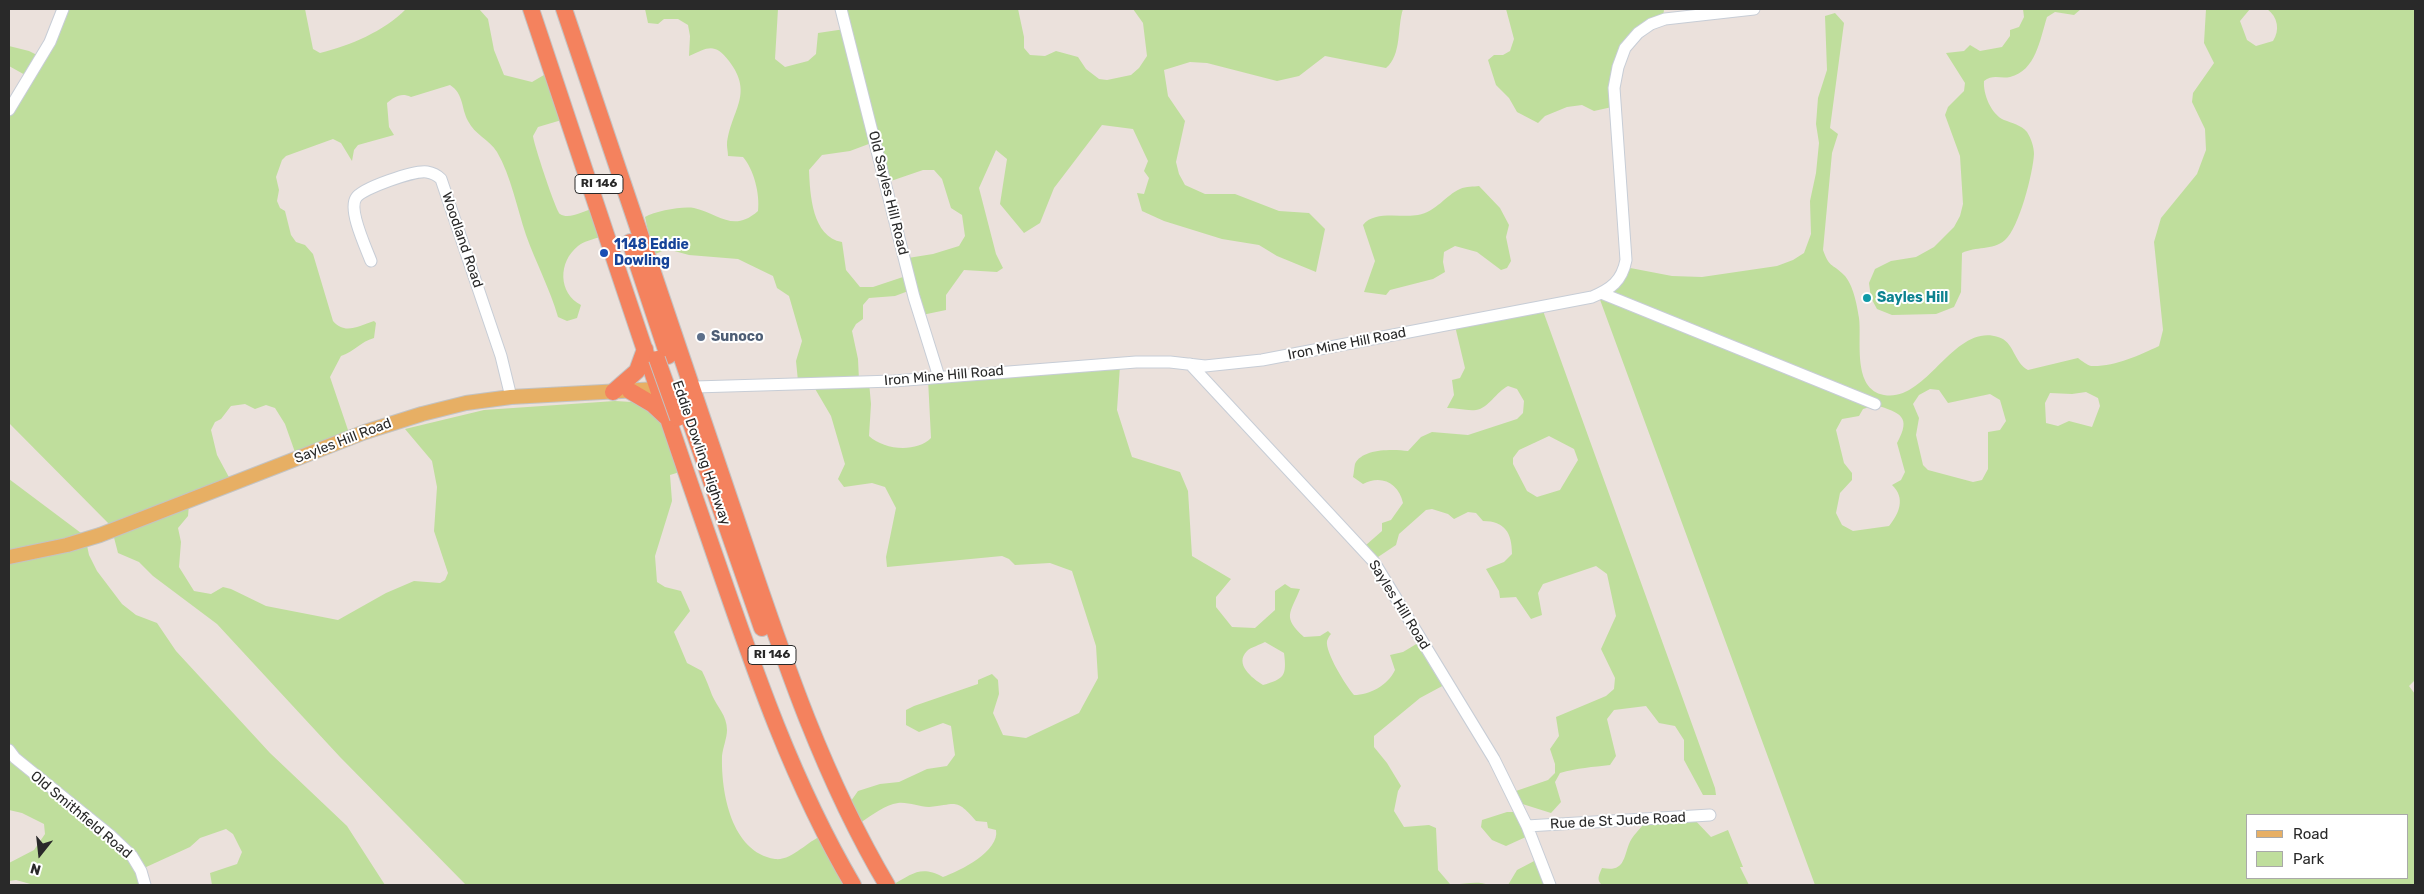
<!DOCTYPE html>
<style>
body{margin:0}
#map{position:relative;width:2424px;height:894px;overflow:hidden;background:#ebe1dc;font-family:Rubik,sans-serif}
canvas{display:block}
.frame{position:absolute;inset:0;border:10px solid #292929;pointer-events:none}
.legend{position:absolute;left:2246px;top:814px;width:162px;height:65px;box-sizing:border-box;background:#fff;border:1px solid #a9a9a9;margin:0;padding:6px 9px;list-style:none;font-size:15px;color:#292929}
.legend li{display:flex;align-items:center;gap:10px;height:25px}
.legend b{width:25px;border:1px solid #a9a9a9}
.north{position:absolute;left:15px;top:829px;width:50px;height:50px;-webkit-text-stroke:4px #fff;paint-order:stroke;rotate:196deg;font-size:14px;font-weight:700;line-height:20px;text-align:center;color:#292929}
.north::after{content:'';display:block;margin:auto;width:18px;height:22px;background:#292929;clip-path:polygon(50% 0,100% 100%,50% 72%,0 100%)}
</style>
<div id="map">
<canvas width="2424" height="894"></canvas>
<div class="frame"></div>
<ul class="legend">
<li><b style="height:6px;background:#e7af64"></b>Road</li>
<li><b style="height:14px;background:#bfde9c"></b>Park</li>
</ul>
<div class="north">N</div>
</div>
<script>
const g = document.querySelector('canvas').getContext('2d');
g.lineJoin = 'round';
function fill(path, color) { g.fillStyle = color; g.fill(path, 'evenodd'); }
function strokePath(path, color, width, dash) { g.strokeStyle = color; g.lineWidth = width; g.lineCap = dash ? 'butt' : 'round'; g.setLineDash(dash || []); g.stroke(path); }
function label(font, color, halo, rows, align = 'center') {
  g.font = font + ' Rubik,sans-serif'; g.lineWidth = 4; g.setLineDash([]); g.textBaseline = 'middle'; g.strokeStyle = halo; g.fillStyle = color; for (const [text, x, y, turn = 0] of rows) {
    g.save(); g.translate(x, y); g.rotate((+turn || 0) * Math.PI / 180); g.textAlign = isNaN(turn) ? turn : align; if (halo) g.strokeText(text, 0, 0); g.fillText(text, 0, 0); g.restore();
  }
}
const green = new Path2D(`
 M62,9H305L313,49L320,53C351,45 383,32 406,9H479L488,19L494,50L504,75L532,82L549,72L565,119L538,127L533,136C534,145 556,211 560,214C569,220 584,211 594,208L600,237C594,239 584,241 578,246C558,262 558,293 581,305L577,318L567,321L558,317C550,289 536,263 526,235C517,208 511,176 497,152C489,139 475,135 468,121C461,108 464,94 450,85L411,97C401,92 394,97 387,103L389,127L394,135L358,145L354,150L352,161L341,143L333,139L286,156L282,160L276,177L279,190L277,201L280,208L285,211L291,235L296,242L305,245L313,254L333,321C345,335 358,326 374,321L376,323L374,338C360,342 355,351 341,356L330,377L349,433L296,455L285,424L275,408L266,405L255,409L245,404L231,406L221,419L215,422L211,430L217,455L231,481L189,505L188,516L178,528L181,542L179,567L194,591L211,594L223,587L231,589L266,606L338,620L386,593L414,581L440,583L445,580L448,573L434,531L437,487L432,461L405,429L484,410L615,401L632,402L646,406L665,423L683,471L670,475L672,501L655,556L657,582L665,587L681,591L690,611L674,632L687,663L702,671C706,679 709,687 712,695C717,707 727,715 727,730C727,738 723,747 722,756C721,792 731,852 775,859C792,861 807,841 822,836L849,885H466L340,757L217,624L153,576L139,562L118,553L111,526L9,423V110L27,76L9,66V46L29,51L39,56Z
 M645,9H778L775,59L785,67L808,61L816,54L818,33L845,29L842,9H1018L1024,37V48L1030,55L1045,56L1056,51L1078,57L1086,69L1099,79L1107,80L1131,75L1139,68L1147,56L1143,23L1133,9H1403C1397,27 1402,55 1386,68L1325,56L1299,76L1277,81L1207,63L1190,62L1164,70L1168,96L1185,121L1176,162L1179,174L1185,185L1205,194H1235L1279,211L1309,213L1325,229L1316,272L1277,256L1259,245L1222,239L1164,221L1142,211L1137,193L1144,194L1149,178L1144,171L1148,161L1133,129L1102,125L1054,188L1040,223L1024,233L1000,204L1007,159L996,150L979,188L996,254L1003,268L997,272L964,270L946,295V310L922,315L911,290L895,296L869,298L863,305V319L856,324L852,331L858,359L859,380L869,382L871,404L869,436C884,450 916,453 931,438L928,379L1120,366L1117,410L1132,457L1180,472L1188,491L1192,556L1231,579L1216,597V607L1232,627L1255,628L1275,610V591L1285,584L1291,588L1300,589C1290,614 1282,617 1304,637L1320,636L1328,631L1331,634C1329,636 1328,638 1327,641C1325,652 1346,686 1354,695C1370,695 1388,685 1395,670L1390,655L1403,652L1423,640L1446,684L1420,698L1374,736V747L1387,763L1401,786L1398,791L1394,811L1404,827L1429,825L1436,828L1438,870L1450,884C1464,885 1476,880 1489,885H892C913,874 920,865 943,877C960,871 1000,851 996,830L988,828L987,822L976,821C955,797 957,805 929,807C919,807 909,802 898,803C885,805 872,815 860,823L846,808L858,791L880,784L899,782L927,769L947,766L955,755L951,726L943,723L919,732L906,725V710L914,706L978,684V680L992,674L998,680L999,694L993,713L1003,735L1026,738L1079,713L1098,678L1096,646L1072,571L1050,563L1015,565L1009,559L1002,556L887,567L886,557L896,508L885,487L872,483L844,487L838,479L845,464L831,416L814,387L798,381L796,361L802,341L789,296L777,288L773,276L738,259L689,255L667,249L653,255L645,217C656,211 682,206 694,208C720,214 733,233 758,211C760,194 754,170 743,157L728,156C728,152 727,148 727,145C730,111 755,95 729,61C714,42 708,48 689,56L690,36L688,25L678,19H664L658,24L648,23ZM874,142L888,182L923,170H934L942,179L951,208L962,215L965,236L959,246L933,254L908,258L909,275L873,287H860L846,270L842,242C812,237 810,194 809,170L822,155L850,151ZM1265,642L1284,653C1287,676 1284,679 1263,685C1252,678 1234,664 1247,651C1251,647 1260,645 1265,642Z
 M1506,9H1664L1663,20L1625,49L1612,107L1594,111L1582,105L1567,107L1545,116L1538,123L1517,112L1509,98L1496,85L1488,60L1494,55H1503L1510,51L1514,39Z
 M2023,9H2081L2074,15L2055,12L2047,17C2040,39 2036,71 2010,77C2000,79 1993,74 1984,81C1983,94 1991,114 2004,120C2012,123 2021,125 2027,132C2031,138 2034,147 2034,154C2033,173 2019,228 2005,240C1992,251 1976,246 1962,253L1961,292L1954,307L1936,314L1892,315L1877,309L1871,298L1869,283L1875,269L1891,261L1916,257L1934,247L1954,227L1960,216L1963,204L1960,156L1945,115L1948,107L1964,91L1965,83L1946,53L1964,51L1970,45L1980,51L2002,47L2010,36V30L2019,27L2024,17Z
 M2206,9H2250L2240,21L2247,40L2256,46L2273,41C2280,30 2278,17 2267,9H2415V680L2409,686L2415,694V885H1815L1599,297L1625,267L1672,276L1702,277L1777,266L1793,260L1804,253L1811,234L1810,201L1816,173L1819,143L1816,124L1818,98L1827,70L1825,16L1835,13L1844,23L1830,128L1838,134L1832,153L1823,250C1830,269 1831,262 1844,275C1853,284 1857,305 1859,318C1862,341 1852,389 1884,395C1927,403 1953,323 1998,337C2014,341 2014,363 2028,370L2078,358C2082,361 2087,365 2091,366C2114,367 2140,355 2159,346L2163,330L2154,242L2161,218L2197,174L2206,150L2205,129L2192,102L2193,93L2214,63L2204,43ZM1930,389L1939,390L1948,403L1990,394L2000,400L2006,421L2000,430L1988,432V469L1982,480L1973,482L1928,470L1923,465L1916,435L1919,418L1913,404L1919,395ZM2086,392L2098,398L2100,406L2092,427L2069,421L2058,426L2046,423L2045,403L2050,393L2072,394ZM1876,405C1900,413 1912,416 1897,443L1905,472L1901,480L1892,485C1906,498 1899,514 1889,526L1853,531L1842,525L1836,513L1840,493L1852,480V473L1844,463L1836,430L1842,419L1859,416L1863,409ZM2248,815H2408V878H2248Z
 M1479,186L1500,208L1509,225L1506,237L1511,261L1507,268L1501,270L1477,252L1455,246L1444,252L1443,262L1445,272L1433,279L1390,290L1386,295L1364,292L1375,261L1363,225C1374,210 1402,218 1418,215C1436,212 1446,195 1460,189C1466,186 1474,187 1479,186Z
 M1542,308L1715,788L1716,795H1703L1684,760V740L1675,726L1659,723L1646,706L1614,710L1607,719L1616,756L1610,765C1593,767 1577,768 1560,773L1555,782L1561,802L1551,813L1513,801V792L1548,780L1555,773V764L1550,749L1559,736L1556,717L1606,696L1614,689L1615,678L1601,649L1616,616L1607,574L1596,566L1543,584L1538,593L1542,615L1531,619L1516,597L1500,598L1499,591L1486,569L1504,562L1512,554C1512,533 1505,521 1483,521L1476,513L1468,512L1454,519L1448,514L1432,509L1426,510L1399,534L1396,545L1375,559L1366,545L1382,531V523L1391,520L1403,503C1399,483 1381,474 1363,484L1353,477C1354,473 1354,468 1355,464C1362,448 1394,449 1408,451L1421,437L1432,432L1468,435L1517,419L1523,413L1524,401L1517,389L1508,386C1496,392 1489,408 1476,410C1467,411 1456,408 1447,408L1454,395L1452,380L1460,378L1465,368L1455,326ZM1549,436L1574,449L1578,460L1560,490L1537,497L1527,491L1513,464V458L1519,450Z
 M9,479L85,536L89,555L97,571L122,604L136,615L157,623L176,651L270,753L347,826L385,885H212L210,873L237,864L242,852L233,834L226,829L200,838L190,847L144,868L145,885H34L16,880L9,881V863L34,850L45,834L44,824L22,813L9,810Z
 M1507,812H1518L1528,836L1506,846L1492,840L1481,827L1482,820Z
 M1692,817L1711,837L1728,830L1743,867H1740L1749,885H1602C1596,880 1599,875 1602,868C1624,872 1623,860 1629,844C1632,836 1641,828 1646,821Z
 M1538,859L1549,885H1508L1517,870Z`);
const minor = new Path2D(`
 M841,9L914,297L939,377
 M9,110L50,42L63,9
 M371,261C366,248 348,210 356,198C362,188 415,170 427,172C433,173 437,175 441,179L501,356L511,397
 M1601,293L1875,404
 M1190,364L1374,562L1494,759L1527,826L1550,885
 M662,388L894,381L1136,362H1170L1205,366L1262,360L1592,297C1611,289 1622,281 1626,260L1614,88L1618,67L1625,48L1638,33L1651,24L1665,19L1754,9
 M9,750L15,758L110,835L132,856L141,871L145,885
 M1527,826L1710,815`);
const major = new Path2D(`
 M9,557L67,545L100,535L365,432L422,414L466,403L511,397L658,389`);
const highway = new Path2D(`
 M531,9C588,179 644,351 703,521C746,645 786,771 853,885
 M564,9C621,176 677,345 734,512C777,639 818,769 887,885
 M630,242L668,356
 M630,391L652,404L666,417
 M613,392L637,371L645,349
 M688,415L762,628`);
const highwayBridge = new Path2D(`
 M657,359L678,418`);
const markers = [
 [604,253,5,"#1a4fb4"],
 [1867,298,5,"#0f9aa8"],
 [701,337,5,"#5c6f8a"]
];
const shields = [
 [599,184,48],
 [772,655,48]
];
const shieldNames = [
 ["RI 146",599,184],
 ["RI 146",772,655]
];
const streetNames = [
 ["Old Sayles Hill Road",888,193,76],
 ["Woodland Road",462,240,71],
 ["Iron Mine Hill Road",1347,344,-11],
 ["Iron Mine Hill Road",944,376,-5],
 ["Sayles Hill Road",343,441,-21],
 ["Eddie Dowling Highway",701,453,71],
 ["Sayles Hill Road",1399,605,58],
 ["Old Smithfield Road",81,815,40],
 ["Rue de St Jude Road",1618,821,-3]
];
const transitNames = [
 ["1148 Eddie",614,245],
 ["Dowling",614,261]
];
const cultureNames = [
 ["Sayles Hill",1877,298]
];
const serviceNames = [
 ["Sunoco",711,337]
];
fill(green, '#bfde9c');
strokePath(minor, '#c7cdd6', 13);
strokePath(major, '#c3c3c3', 16);
strokePath(highway, '#c3c3c3', 18);
strokePath(minor, '#fff', 11);
strokePath(major, '#e7af64', 14);
strokePath(highway, '#f4825e', 16);
strokePath(highwayBridge, '#c3c3c3', 18, []);
strokePath(highwayBridge, '#f4825e', 16);
for (const [x, y, r, color] of markers) { const dot = new Path2D(); dot.arc(x, y, r, 0, 2 * Math.PI); g.fillStyle = color; g.fill(dot); strokePath(dot, '#fff', 2); }
for (const [x, y, w] of shields) { const box = new Path2D(); box.roundRect(x - w / 2, y - 9.5, w, 19, 4); g.fillStyle = '#fff'; g.fill(box); strokePath(box, '#292929', 1); }
label('bold 12px', '#292929', null, shieldNames);
label('14px', '#292929', '#fff', streetNames);
label('bold 14px', '#164399', '#fff', transitNames, 'left');
label('bold 14px', '#0d838f', '#fff', cultureNames, 'left');
label('bold 14px', '#4e5e75', '#fff', serviceNames, 'left');
</script>
